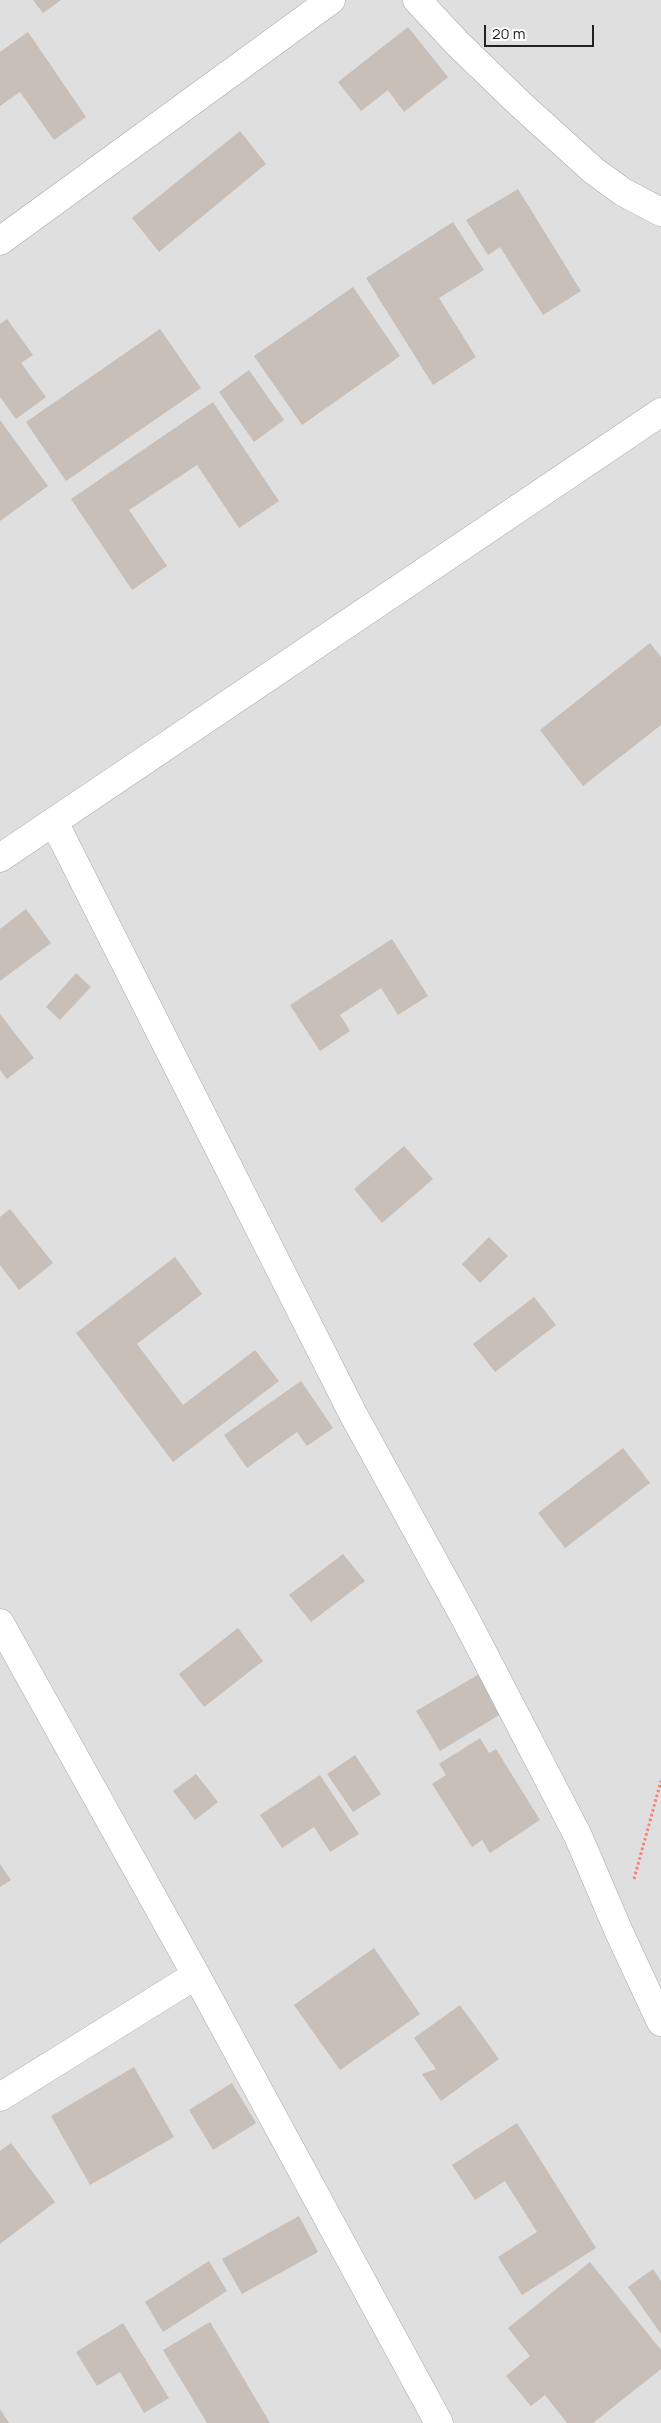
<!DOCTYPE html>
<style>
body{margin:0}
#map{position:relative;width:661px;height:2423px;overflow:hidden;background:#f2efe9;font-family:Manrope,sans-serif}
canvas{display:block}
.scale{position:absolute;left:484px;top:25px;width:110px;height:22px;box-sizing:border-box;border:2px solid #222;border-top:0;padding-left:6px;font-size:15px;line-height:18px;white-space:nowrap;color:#222;-webkit-text-stroke:4px #fff;paint-order:stroke}
</style>
<div id="map">
<canvas width="661" height="2423"></canvas>
<div class="scale">20 m</div>
</div>
<script>
const g = document.querySelector('canvas').getContext('2d');
g.lineJoin = 'round';
function fill(path, color) { g.fillStyle = color; g.fill(path, 'evenodd'); }
function strokePath(path, color, width, dash) { g.strokeStyle = color; g.lineWidth = width; g.lineCap = dash ? 'butt' : 'round'; g.setLineDash(dash || []); g.stroke(path); }
const residential = new Path2D(`
 M0,0H661V2423H0Z`);
const building = new Path2D(`
 M33,0H61L43,13Z
 M408,27L448,77L404,112L388,90L361,111L338,82Z
 M28,32L86,117L54,140L20,92L0,106V52Z
 M240,131L266,164L159,252L132,218Z
 M518,189L581,291L543,315L500,247L488,255L466,220Z
 M453,222L484,270L439,298L476,357L433,385L366,278Z
 M353,287L400,356L302,425L254,356Z
 M7,319L33,355L21,363L46,397L16,419L0,397V324Z
 M160,329L201,388L66,481L26,422Z
 M249,370L284,420L254,442L219,392Z
 M213,402L279,501L239,528L197,465L129,510L167,566L132,590L71,499Z
 M0,420L48,486L0,521Z
 M650,643L661,657V725L583,786L540,730Z
 M26,909L51,943L0,981V929Z
 M392,939L428,996L398,1015L381,988L340,1015L350,1031L320,1051L290,1005Z
 M76,973L91,987L60,1020L46,1007Z
 M0,1014L34,1058L7,1079L0,1070Z
 M404,1146L433,1179L382,1223L354,1189Z
 M10,1209L53,1263L19,1290L0,1265V1217Z
 M489,1237L508,1256L480,1283L462,1264Z
 M175,1257L202,1294L137,1344L183,1405L255,1350L279,1381L173,1462L76,1333Z
 M534,1297L556,1325L495,1372L473,1344Z
 M301,1381L333,1428L307,1446L297,1432L247,1468L224,1435Z
 M623,1448L650,1483L565,1548L538,1513Z
 M343,1554L365,1581L311,1622L289,1595Z
 M238,1628L263,1661L204,1707L179,1674Z
 M481,1673L504,1712L440,1751L416,1711Z
 M480,1738L489,1753L496,1749L540,1820L490,1853L482,1840L472,1847L432,1784L446,1775L439,1764Z
 M355,1755L381,1794L353,1812L327,1774Z
 M196,1774L218,1802L195,1820L173,1791Z
 M320,1775L359,1834L330,1852L314,1827L282,1848L260,1815Z
 M0,1864L11,1880L0,1887Z
 M374,1948L420,2014L340,2070L294,2005Z
 M460,2005L499,2059L441,2101L422,2074L436,2069L414,2038Z
 M134,2067L174,2137L90,2185L51,2116Z
 M232,2083L256,2123L213,2150L189,2110Z
 M517,2123L596,2248L522,2295L498,2257L537,2232L505,2181L475,2200L452,2165Z
 M11,2143L55,2202L0,2244V2151Z
 M299,2216L318,2252L242,2294L222,2259Z
 M209,2261L227,2291L163,2332L145,2302Z
 M590,2262L661,2350V2369L593,2423H567L545,2395L531,2406L506,2376L530,2356L508,2328Z
 M653,2269L661,2281V2334L628,2287Z
 M210,2322L270,2423H207L163,2350Z
 M123,2323L169,2398L144,2413L120,2372L97,2386L76,2352Z
 M0,2409L9,2423H0Z`);
const path = new Path2D(`
 M634,1879L661,1781`);
const street = new Path2D(`
 M417,0L457,43L519,103L594,171L623,192L661,212
 M0,241L331,0
 M54,822L352,1412L466,1620L578,1836L619,1932L661,2022
 M0,858L661,412
 M0,1623L196,1975L439,2423
 M0,2097L196,1975`);
fill(residential, '#e0dfdf');
fill(building, '#c7bfb8');
strokePath(street, '#a9a9a9', 29);
strokePath(path, '#fa8072', 3, [2.5, 2.5]);
strokePath(street, '#fff', 28);
</script>
